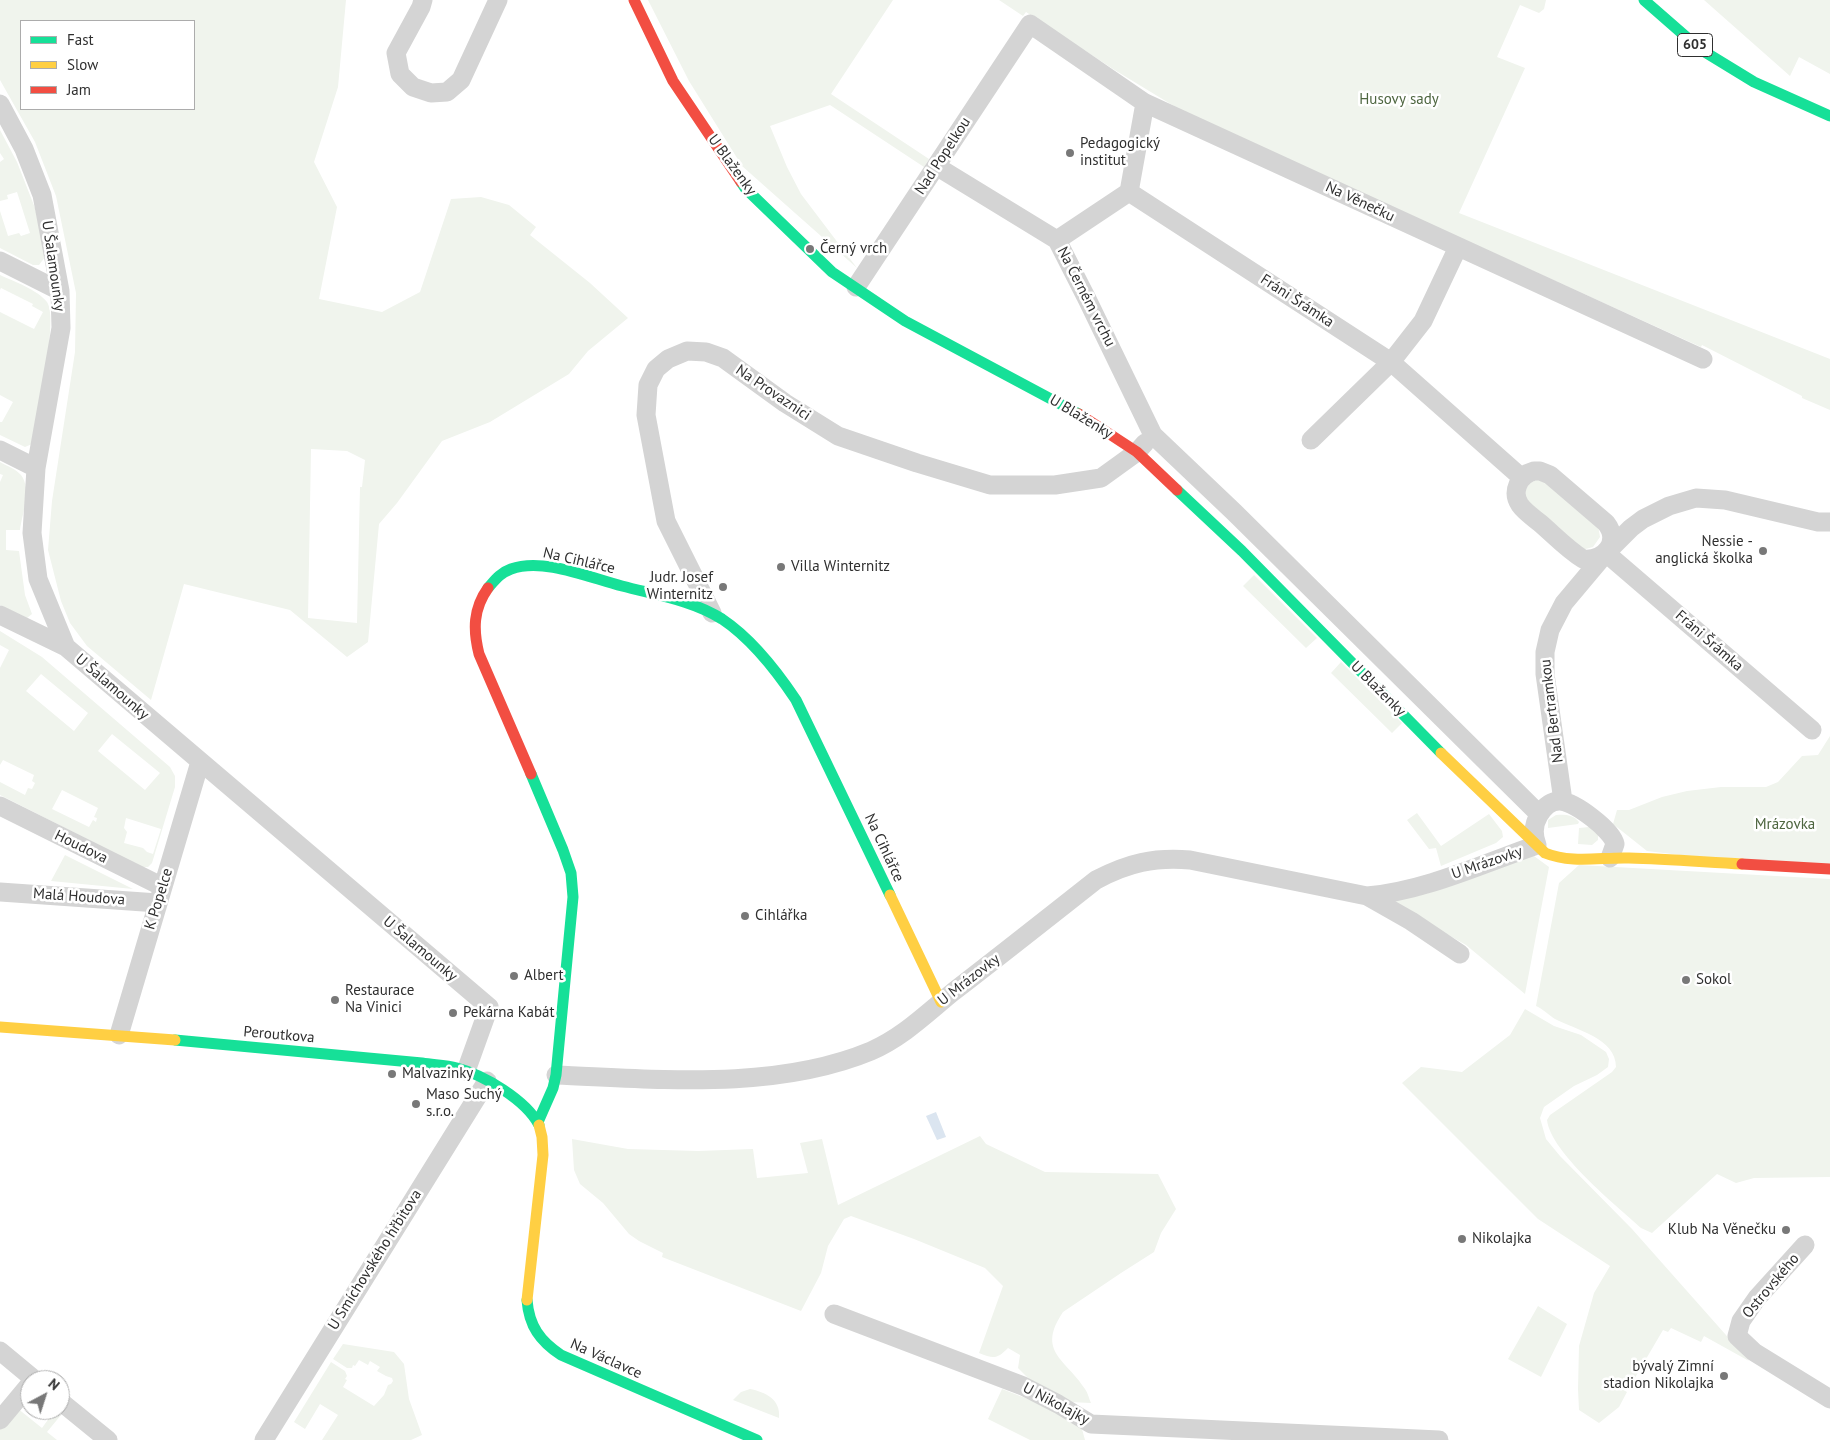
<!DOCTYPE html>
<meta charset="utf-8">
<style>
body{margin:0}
#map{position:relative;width:1830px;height:1440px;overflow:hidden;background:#fff;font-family:"PT Sans",sans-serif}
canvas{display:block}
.legend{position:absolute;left:20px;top:20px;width:175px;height:90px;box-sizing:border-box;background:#fff;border:1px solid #acacac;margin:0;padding:6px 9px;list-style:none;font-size:15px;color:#2f2f2f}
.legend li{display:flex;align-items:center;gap:10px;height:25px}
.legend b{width:25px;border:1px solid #acacac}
.north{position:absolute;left:20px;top:1370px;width:50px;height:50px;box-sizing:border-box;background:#fff;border:1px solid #acacac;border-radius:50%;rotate:40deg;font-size:14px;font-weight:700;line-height:20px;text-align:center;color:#2f2f2f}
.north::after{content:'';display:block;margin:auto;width:18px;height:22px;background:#787878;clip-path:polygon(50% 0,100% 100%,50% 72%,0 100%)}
</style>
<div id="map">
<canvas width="1830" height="1440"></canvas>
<ul class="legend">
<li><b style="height:6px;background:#16e098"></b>Fast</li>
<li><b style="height:6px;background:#ffcf43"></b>Slow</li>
<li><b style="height:6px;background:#f24e42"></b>Jam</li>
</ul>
<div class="north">N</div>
</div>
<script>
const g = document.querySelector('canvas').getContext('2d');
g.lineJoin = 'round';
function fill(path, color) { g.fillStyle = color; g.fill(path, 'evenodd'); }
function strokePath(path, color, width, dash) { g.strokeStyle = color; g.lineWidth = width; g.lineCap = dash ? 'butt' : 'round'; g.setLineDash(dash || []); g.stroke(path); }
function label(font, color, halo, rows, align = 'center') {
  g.font = font + ' "PT Sans",sans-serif'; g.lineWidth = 5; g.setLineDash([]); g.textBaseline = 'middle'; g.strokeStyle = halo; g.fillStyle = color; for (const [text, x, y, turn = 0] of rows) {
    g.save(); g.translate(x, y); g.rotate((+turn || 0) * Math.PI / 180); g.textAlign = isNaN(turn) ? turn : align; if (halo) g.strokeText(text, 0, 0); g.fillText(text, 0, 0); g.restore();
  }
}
const green = new Path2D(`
 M0,0H346L338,87L314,162L337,207L319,299L382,312L420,292L451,199L481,197L509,205L536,227L530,235L590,283L628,318L588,351L569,374L490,422L442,441L397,503L379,524L368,642L347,657L290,610L184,584L151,700L87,646L70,623L61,601L48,550L52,501L75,352L76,293L56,196L35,142L0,80ZM21,21H194V109H21ZM311,449L347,451L365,460L362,487H360L357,623L308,618Z
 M648,0H893L831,94L929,159L924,167L830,105L770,126L787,167L801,194L857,268L742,166L689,81Z
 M999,0H1546L1544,9L1539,13L1520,5L1497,57L1525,68L1459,213L1830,359V410L1802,398V396L1702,345L1701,347L1187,114L1113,69L1026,12L1023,16Z
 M1704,0H1830V74L1799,57L1790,76Z
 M0,130L17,162L35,208L45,257L39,265H33L0,248V211L8,236L19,233L21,236L30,233L17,192L7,195L8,199L0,201V162L4,159L0,153Z
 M0,275C13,281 38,290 47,302C59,320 36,418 32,444L25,447L0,435V422H2L13,402L0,395V312L34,329L43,312L32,306L33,304L1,288L0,290Z
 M0,462C7,466 16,469 21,475C32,489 22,515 20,530H6V550L19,551L25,595L32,614L27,618L0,605V482L3,475L0,474Z
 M1541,479L1598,525L1600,537L1593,547L1582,550L1525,500C1525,488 1528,481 1541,479Z
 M1254,575L1317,638L1306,648L1243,586Z
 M0,631L42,657L170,767L175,776V787L152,863L148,867H142L0,795V782L25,795L28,788L32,789L35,783L32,781L34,775L3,760L0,765V668L9,650L0,645ZM41,674L88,713L74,731L26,691ZM112,734L160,773L145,790L98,751ZM62,790L98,808L94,817L97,818L96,822L93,820L89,827L52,809ZM126,818L161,829L153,854L147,852L143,848L124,843L127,832L124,828Z
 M1341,662L1402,723L1392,733L1331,673Z
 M1830,736V873L1647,851L1613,824L1617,810H1629L1662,797L1687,791L1721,787H1766L1778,782L1802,756L1818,755Z
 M1417,813L1441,846L1489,814L1502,831L1503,837L1496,843L1441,866L1436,848L1429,849L1407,820Z
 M1556,815C1564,814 1574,815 1579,822L1578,824L1548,828V820Z
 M1589,827L1598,835V840L1592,845L1578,844L1579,828Z
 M65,855L133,889L51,881Z
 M1534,856L1549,867L1525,994L1466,945L1415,916L1393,906L1395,898L1515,860Z
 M1579,865L1830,879V1177L1754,1178L1736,1183L1717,1174L1652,1233L1641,1228C1616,1205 1551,1153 1547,1120L1550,1115L1612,1072L1616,1067C1616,1038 1576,1030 1555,1019C1549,1015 1543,1009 1536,1006L1559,883Z
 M1525,1009L1554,1026L1581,1035L1606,1052L1609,1059L1608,1067L1597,1075L1574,1086L1544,1107L1540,1118L1546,1139L1560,1156L1632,1229L1749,1361L1704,1336L1701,1342L1671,1328L1668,1332L1663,1330L1629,1388L1620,1383L1618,1387L1627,1392L1619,1407L1599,1423L1579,1410L1578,1389L1579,1346L1594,1293L1610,1266L1538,1219L1402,1083L1421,1067L1462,1072L1510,1035Z
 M980,1136L986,1144L1045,1172L1158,1174L1176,1209L1161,1233L1154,1252L1121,1273L1063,1312C1036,1352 1066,1359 1085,1389C1088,1393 1089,1399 1091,1403L1070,1402L1029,1379L1018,1368L1020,1355L1008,1348C997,1359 994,1359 979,1353L1003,1286L985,1268L914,1239L851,1216L844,1219L828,1246L821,1273L801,1311L662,1257L663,1253L639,1241L629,1234L603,1203L580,1184L574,1170L572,1139L628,1149L698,1151L753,1149L757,1178L808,1173L800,1143L822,1139L838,1205Z
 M1538,1306L1567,1324L1541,1377L1508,1359Z
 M343,1344L394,1352L404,1364L409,1399L422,1435L411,1440H322L338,1415L320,1404L305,1429L294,1422L331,1362L345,1371L347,1376L345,1379L347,1380L343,1387L374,1406L384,1395L388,1385L391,1384L393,1381L392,1378L386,1376L377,1371L380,1367L370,1361L368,1365L359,1360L355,1366L353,1365L352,1368H347L333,1359Z
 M750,1389C765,1392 781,1399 779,1418L733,1400L741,1392Z
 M1002,1389L1056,1410L1082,1429L1085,1440H1030L988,1419Z
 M17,1408L42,1428L55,1410L61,1415L47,1432L57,1440H0V1429Z`);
const water = new Path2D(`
 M936,1112L946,1137L937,1140L926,1116Z`);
const street = new Path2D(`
 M423,0L421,7L396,53L400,74L413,87L431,93L447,92L461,80L498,0
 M0,104L24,149L42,195L60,291L61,328L36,468L32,533L38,579L66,647L489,1007L466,1071
 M936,166L1057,240L1087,299L1153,435L1234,512L1539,814
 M1129,192L1391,362L1522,478
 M1129,192L1145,103
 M1057,240L1129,192
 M0,261L60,291
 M856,287L1030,24L1145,103L1703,359
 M1311,440L1391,362L1423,321L1458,247
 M0,450L36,468
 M1534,471H1540L1550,475L1606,523C1621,542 1604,561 1583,559C1567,549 1554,535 1540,523C1534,518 1525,512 1520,505C1511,492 1519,475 1534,471Z
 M1606,553L1812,730
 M712,613L666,521L646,415L648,385L656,369L668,359L687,351L706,352L723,358L785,403L838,436L917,463L990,485H1055L1101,478L1137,452L1145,443
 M0,615L66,647
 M1563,801L1545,674V652L1550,630L1564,603L1606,553L1631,528L1643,519L1669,506L1696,498L1725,500L1818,522H1830
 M0,806L163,887
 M0,892L158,903
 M1367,896L1411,921L1460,954
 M119,1035L200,762
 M556,1075C657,1079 775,1091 871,1051C903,1037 926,1014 953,992C1001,955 1049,917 1096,880C1128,863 1154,857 1190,860L1367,896C1425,891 1482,864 1537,845C1533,835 1533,825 1539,815C1544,807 1551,800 1561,801C1576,803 1612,830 1615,844L1610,858
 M1805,1245L1757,1298L1741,1321L1737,1336L1754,1352L1830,1399
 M834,1314L1023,1386L1058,1404L1091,1424L1439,1440
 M0,1351L35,1380
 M60,1401L108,1440
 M0,1420L30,1384
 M264,1440L487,1081`);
const fast = new Path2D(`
 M1644,0L1700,49L1754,82L1830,116
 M741,182L745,188L832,272L905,321L1079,414
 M1177,490L1242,551L1441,753
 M488,588C495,580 500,573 511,569C543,557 590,578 622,586C656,595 692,600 722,619C752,639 776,670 796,700L890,895
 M531,774L563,850L571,873L573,897L556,1075L553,1088L538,1122
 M175,1040L422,1063C434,1065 445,1065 457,1068C484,1075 526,1100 539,1125
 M527,1300C529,1326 540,1341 561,1355L757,1440`);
const slow = new Path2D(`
 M1441,753L1545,853C1572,864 1601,857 1629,858C1667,859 1704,862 1742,864
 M890,895L941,1002
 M0,1027L175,1040
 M527,1300L543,1155L542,1137L539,1125`);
const jam = new Path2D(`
 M634,0L673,81L741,182
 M1079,414L1137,452L1177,490
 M488,588C473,609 473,630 479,654L531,774
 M1742,864L1830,869`);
const markers = [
 [1070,153,5,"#787878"],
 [810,249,5,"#787878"],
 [1763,551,5,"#787878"],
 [781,567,5,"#787878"],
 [723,587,5,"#787878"],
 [745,916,5,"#787878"],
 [514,976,5,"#787878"],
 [1686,980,5,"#787878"],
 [335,1000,5,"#787878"],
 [453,1013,5,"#787878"],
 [392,1074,5,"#787878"],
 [416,1104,5,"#787878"],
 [1786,1230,5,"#787878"],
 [1462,1239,5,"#787878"],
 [1724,1376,5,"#787878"]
];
const shields = [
 [1695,45,35]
];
const shieldNames = [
 ["605",1695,45]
];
const parkNames = [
 ["Husovy sady",1399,100],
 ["Mrázovka",1785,825]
];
const poiNames = [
 ["Pedagogický",1080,144],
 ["institut",1080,161],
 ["Černý vrch",820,249],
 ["Nessie -",1753,542,"right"],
 ["anglická školka",1753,559,"right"],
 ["Villa Winternitz",791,567],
 ["Judr. Josef",713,578,"right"],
 ["Winternitz",713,595,"right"],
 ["Cihlářka",755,916],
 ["Albert",524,976],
 ["Sokol",1696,980],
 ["Restaurace",345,991],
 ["Na Vinici",345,1008],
 ["Pekárna Kabát",463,1013],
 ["Malvazinky",402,1074],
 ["Maso Suchý",426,1095],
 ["s.r.o.",426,1112],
 ["Klub Na Věnečku",1776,1230,"right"],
 ["Nikolajka",1472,1239],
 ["bývalý Zimní",1714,1367,"right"],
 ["stadion Nikolajka",1714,1384,"right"]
];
const streetNames = [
 ["Nad Popelkou",943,156,-57],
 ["U Blaženky",732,165,54],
 ["Na Věnečku",1360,202,25],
 ["U Šalamounky",53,266,82],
 ["Na Černém vrchu",1086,297,63],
 ["Fráni Šrámka",1297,301,33],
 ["Na Provaznici",773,393,34],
 ["U Blaženky",1081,417,31],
 ["Na Cihlářce",579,561,13],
 ["Fráni Šrámka",1709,641,41],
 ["U Šalamounky",112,687,41],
 ["U Blaženky",1378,689,45],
 ["Nad Bertramkou",1552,711,-97],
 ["Houdova",81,847,26],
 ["Na Cihlářce",884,848,65],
 ["U Mrázovky",1487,863,-19],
 ["Malá Houdova",79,897,4],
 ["K Popelce",159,899,-73],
 ["U Šalamounky",420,949,40],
 ["U Mrázovky",969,980,-38],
 ["Peroutkova",279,1035,5],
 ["U Smíchovského hřbitova",375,1260,-58],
 ["Ostrovského",1771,1286,-50],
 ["Na Václavce",606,1359,24],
 ["U Nikolajky",1056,1404,28]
];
fill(green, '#f0f4ed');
fill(water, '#dbe5f0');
strokePath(street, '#d4d4d4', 19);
strokePath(fast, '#16e098', 11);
strokePath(slow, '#ffcf43', 11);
strokePath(jam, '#f24e42', 11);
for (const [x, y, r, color] of markers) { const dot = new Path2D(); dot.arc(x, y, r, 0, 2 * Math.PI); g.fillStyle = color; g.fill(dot); strokePath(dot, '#fff', 2); }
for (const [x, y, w] of shields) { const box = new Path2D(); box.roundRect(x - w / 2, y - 11.5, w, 23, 4); g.fillStyle = '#fff'; g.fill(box); strokePath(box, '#2f2f2f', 1); }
label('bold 14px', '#2f2f2f', null, shieldNames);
label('15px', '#4e6640', '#fff', parkNames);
label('15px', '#2f2f2f', '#fff', poiNames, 'left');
label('15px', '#2f2f2f', '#fff', streetNames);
</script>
